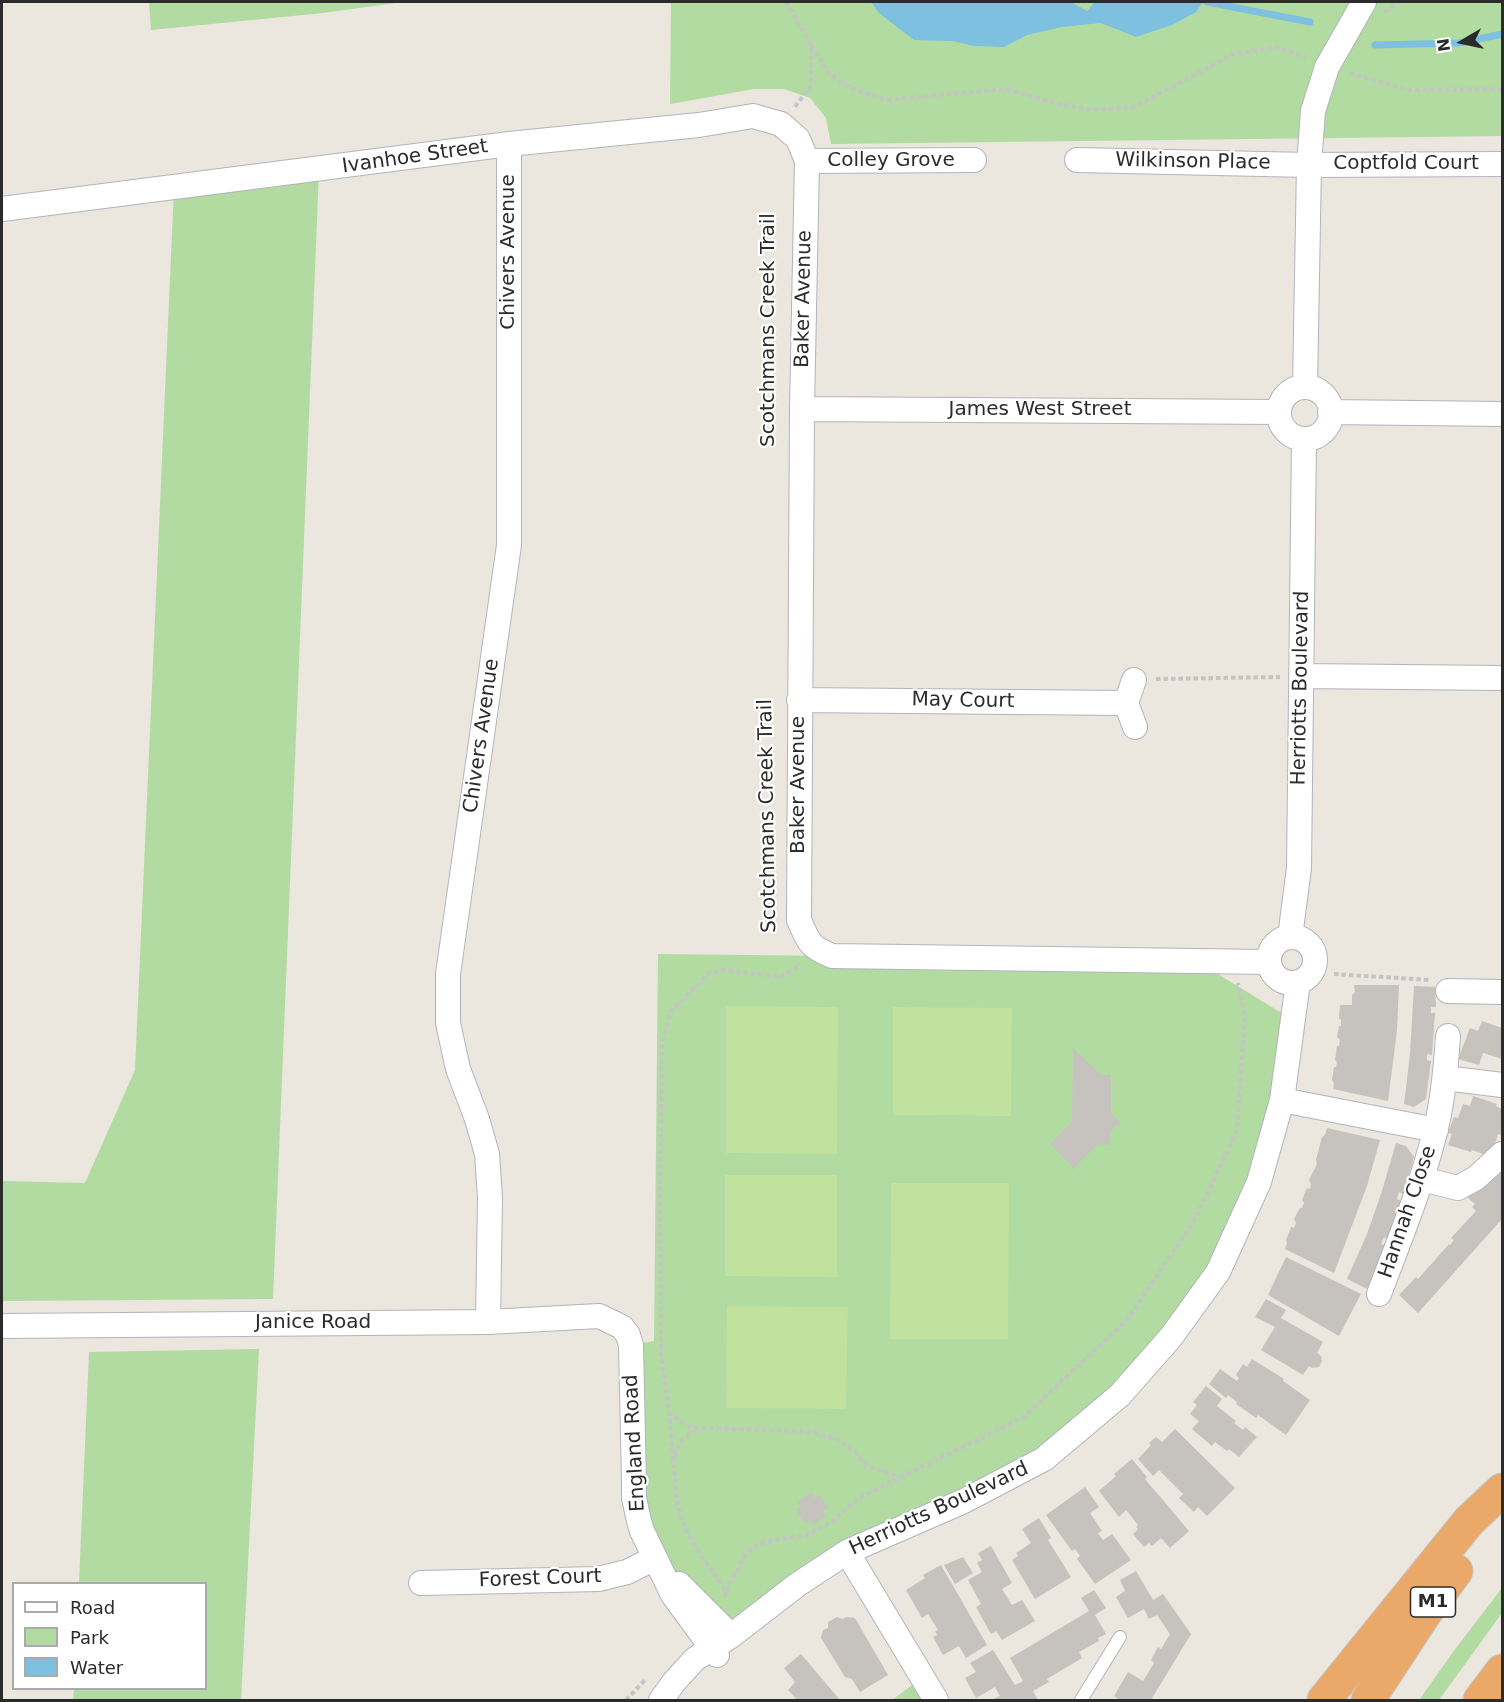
<!DOCTYPE html>
<style>
body{margin:0}
#map{position:relative;width:1504px;height:1702px;overflow:hidden;background:#ebe6de;font-family:"DejaVu Sans",sans-serif}
canvas{display:block}
.frame{position:absolute;inset:0;border:3px solid #2b2b2b;pointer-events:none}
.legend{position:absolute;left:12px;top:1582px;width:195px;height:108px;box-sizing:border-box;background:#fff;border:2px solid #aaa;margin:0;padding:8px 10px;list-style:none;font-size:18px;color:#2b2b2b}
.legend li{display:flex;align-items:center;gap:12px;height:30px}
.legend b{width:30px;border:2px solid #aaa}
.north{position:absolute;left:1432px;top:12px;width:60px;height:60px;-webkit-text-stroke:4px #fff;paint-order:stroke;rotate:261deg;font-size:16px;font-weight:700;line-height:24px;text-align:center;color:#2b2b2b}
.north::after{content:'';display:block;margin:auto;width:21px;height:27px;background:#2b2b2b;clip-path:polygon(50% 0,100% 100%,50% 72%,0 100%)}
</style>
<div id="map">
<canvas width="1504" height="1702"></canvas>
<div class="frame"></div>
<ul class="legend">
<li><b style="height:8px;background:#fff"></b>Road</li>
<li><b style="height:16px;background:#b1dba1"></b>Park</li>
<li><b style="height:16px;background:#7ec0e0"></b>Water</li>
</ul>
<div class="north">N</div>
</div>
<script>
const g = document.querySelector('canvas').getContext('2d');
g.lineJoin = 'round';
function fill(path, color) { g.fillStyle = color; g.fill(path, 'evenodd'); }
function strokePath(path, color, width, dash) { g.strokeStyle = color; g.lineWidth = width; g.lineCap = dash ? 'butt' : 'round'; g.setLineDash(dash || []); g.stroke(path); }
function label(font, color, halo, rows, align = 'center') {
  g.font = font + ' "DejaVu Sans",sans-serif'; g.lineWidth = 4.5; g.setLineDash([]); g.textBaseline = 'middle'; g.strokeStyle = halo; g.fillStyle = color; for (const [text, x, y, turn = 0] of rows) {
    g.save(); g.translate(x, y); g.rotate((+turn || 0) * Math.PI / 180); g.textAlign = isNaN(turn) ? turn : align; if (halo) g.strokeText(text, 0, 0); g.fillText(text, 0, 0); g.restore();
  }
}
const green = new Path2D(`
 M149,2H396V3L323,13L151,30Z
 M671,2H1502V136L831,144L826,118L810,98L784,89H754L670,104Z
 M319,171L273,1299L2,1301V1181L85,1183L135,1070L174,188Z
 M658,954L1195,960L1293,1020L1259,1182L1171,1337L1044,1459L847,1552L731,1636L697,1602L642,1531L631,1345L654,1341Z
 M259,1349L241,1700H73L74,1689L206,1688V1584L79,1583L89,1352Z
 M1502,1588V1613L1439,1700H1419L1456,1648Z
 M915,1683L925,1700H892Z`);
const pitch = new Path2D(`
 M726,1006L838,1007L837,1154L726,1153Z
 M893,1007L1012,1008L1011,1116L893,1115Z
 M725,1175H837V1277L725,1276Z
 M891,1183H1009L1008,1339H890Z
 M727,1306L848,1307L846,1409L726,1408Z`);
const water = new Path2D(`
 M871,2H1071L1087,11L1095,2H1203L1196,12L1172,25L1136,37L1101,23L1062,27L1027,35L1004,47L974,46L952,41L914,40L879,13Z`);
const stream = new Path2D(`
 M1207,2L1310,22
 M1375,45L1459,43L1502,34`);
const building = new Path2D(`
 M1354,985H1399L1397,1030L1388,1101L1333,1089L1334,1083L1332,1080L1334,1067H1336L1337,1062L1335,1060L1337,1046H1339L1340,1040L1337,1037L1339,1026H1341V1020L1339,1018L1340,1005H1352V995L1355,992Z
 M1414,986L1435,987L1436,1007H1431V1013H1435L1432,1055L1427,1054V1060L1431,1061L1426,1099L1414,1107L1404,1104L1410,1054Z
 M1482,1021L1502,1028L1501,1033H1502V1059L1483,1053L1479,1065L1458,1059L1470,1028L1478,1031Z
 M1073,1048L1101,1075H1111V1113L1120,1122L1110,1132V1145L1098,1144L1071,1171L1072,1166L1050,1144L1072,1122Z
 M1473,1096L1497,1104L1496,1106L1502,1109V1135L1498,1134L1491,1157L1472,1150L1471,1152L1448,1145L1452,1134L1448,1133L1454,1117L1458,1118L1463,1104L1470,1106Z
 M1327,1128L1380,1140L1367,1186L1334,1273L1285,1249L1287,1243L1286,1240L1291,1227L1294,1228L1296,1223L1294,1219L1300,1208H1302L1304,1203L1302,1200L1307,1188L1310,1189L1311,1184L1309,1180L1317,1164L1316,1160L1322,1137L1325,1135Z
 M1396,1143L1406,1146L1414,1157L1403,1194L1399,1192L1397,1199L1401,1201L1387,1239L1384,1237L1381,1244L1385,1245L1367,1289L1347,1279L1367,1234L1382,1191Z
 M1502,1167V1219L1418,1313L1399,1295L1416,1277L1418,1279L1449,1244L1450,1245L1454,1240L1451,1238L1476,1211L1472,1207L1475,1204L1466,1196Z
 M1286,1257L1361,1294L1339,1336L1268,1295Z
 M1266,1299L1286,1310L1281,1318L1323,1342L1317,1353L1321,1356L1322,1361L1319,1367L1312,1368L1309,1366L1303,1375L1261,1350L1275,1327L1255,1317Z
 M1252,1359L1284,1379L1283,1381L1310,1400L1286,1435L1258,1415L1256,1418L1236,1404L1237,1402L1228,1395L1226,1398L1209,1384L1220,1369L1237,1381L1239,1378L1236,1375L1243,1364L1247,1367Z
 M1206,1386L1222,1399L1217,1406L1236,1421L1234,1423L1243,1430L1245,1427L1257,1437L1239,1457L1229,1449L1227,1451L1215,1442L1212,1446L1192,1429L1199,1421L1190,1414L1197,1405L1193,1402Z
 M1175,1429L1235,1488L1207,1516L1198,1507L1194,1512L1179,1498L1183,1494L1159,1470L1153,1476L1138,1459L1151,1445L1149,1443L1156,1437L1162,1442Z
 M1132,1459L1147,1477L1145,1479L1189,1531L1170,1548L1161,1538L1152,1546L1149,1543L1144,1547L1133,1534L1138,1529L1136,1527L1138,1525L1126,1510L1119,1517L1099,1491L1116,1476L1114,1474Z
 M1085,1487L1099,1507L1090,1513L1102,1531L1098,1533L1103,1540L1112,1534L1131,1560L1095,1584L1077,1559L1080,1556L1075,1549L1072,1551L1046,1515Z
 M811,1493L815,1498L820,1495L828,1508L823,1511L826,1517L812,1525L810,1520L804,1523L796,1509L801,1507L798,1501Z
 M1039,1518L1051,1538L1048,1540L1071,1577L1035,1599L1012,1560L1018,1556L1016,1553L1031,1543L1022,1529Z
 M991,1546L1012,1583L1002,1589L1012,1605L1022,1600L1035,1621L1002,1640L996,1631L991,1634L976,1607L981,1604L968,1580L982,1572L977,1563L982,1560L978,1553Z
 M963,1557L973,1573L955,1584L944,1565Z
 M941,1565L987,1645L966,1658L959,1646L943,1655L933,1637L937,1635L935,1631L938,1630L928,1614L922,1618L906,1590L925,1578L923,1575Z
 M1136,1571L1153,1600L1163,1594L1191,1634L1151,1700H1120L1114,1696L1128,1672L1143,1681L1154,1663L1151,1660L1158,1647L1161,1649L1170,1634L1157,1615L1149,1619L1144,1609L1128,1618L1116,1597L1125,1591L1120,1580Z
 M1094,1590L1106,1608L1095,1615L1106,1634L1098,1638L1099,1641L1079,1652L1082,1658L1047,1679L1049,1682L1033,1691L1038,1700H991L1000,1696L995,1687L976,1698L965,1678L976,1672L970,1663L993,1650L1015,1685L1023,1681L1010,1658L1089,1611L1081,1598Z
 M837,1617L842,1619L847,1617L855,1618L888,1675L860,1692L852,1679L845,1677L821,1638L823,1630L828,1628V1622Z
 M801,1654L840,1700H797L788,1690L795,1682L784,1668Z`);
const path = new Path2D(`
 M786,2L811,45V86L794,108
 M1385,12L1399,2
 M812,45L829,74L851,88L887,100L1004,89L1064,105L1092,110L1134,107L1232,55L1276,47L1306,57
 M1350,73L1409,90L1502,89
 M1156,679L1280,677
 M1334,974L1429,980
 M669,1412C683,1425 693,1430 711,1428L814,1432L840,1441L854,1452L868,1467L901,1477
 M675,1456C678,1442 686,1436 698,1429
 M726,1591L747,1553L757,1545L775,1540L807,1535L830,1523L856,1500L901,1477L1022,1418L1128,1319L1195,1219L1237,1130L1245,1016L1238,983
 M725,1597L726,1592C707,1561 685,1539 677,1502L669,1411L661,1355L660,1180L662,1045L670,1012L709,973L723,970L781,977L799,966L798,964
 M626,1700L646,1679`);
const lane = new Path2D(`
 M1081,1700L1120,1637`);
const street = new Path2D(`
 M1077,160L1309,165L1502,164
 M807,161L974,160
 M2,209L509,144L699,125L753,116L781,124L798,139L807,161L802,409L799,920C809,942 808,946 832,956L1269,962
 M1305,387L1309,165L1313,111L1327,67L1364,2
 M1279 413a26 26 0 1 1 52 0a26 26 0 1 1-52 0Z
 M802,409L1279,412
 M1330,412L1502,414
 M1302,676L1502,678
 M799,700L1126,703L1134,680
 M1126,703L1135,727
 M1290,937L1299,868L1304,439
 M1269 960a23 23 0 1 1 46 0a23 23 0 1 1-46 0Z
 M1448,991L1502,992
 M1445,1078L1502,1085
 M1282,1100L1436,1130
 M1422,1179L1458,1188L1476,1178L1502,1154
 M1379,1294C1399,1241 1421,1188 1435,1132C1443,1101 1446,1068 1448,1036
 M488,1322L490,1198L487,1154L477,1119L458,1069L448,1023V974L509,545V144
 M2,1326L488,1322L599,1316L622,1327L628,1335L631,1345L634,1484V1498L639,1521L642,1531L673,1595L717,1655
 M847,1552L936,1700
 M421,1583L598,1579L627,1572L655,1558
 M679,1584L731,1636
 M661,1700L674,1682L695,1659L731,1636L797,1585L847,1552L964,1501L1044,1459L1120,1395L1171,1337L1218,1272L1259,1182L1282,1100L1298,982`);
const highway = new Path2D(`
 M1324,1700L1469,1521L1502,1490
 M1368,1700L1425,1613L1456,1571
 M1480,1700L1502,1671`);
const shields = [
 [1433,1602,45]
];
const shieldNames = [
 ["M1",1433,1602]
];
const streetNames = [
 ["Ivanhoe Street",415,157,-8],
 ["Colley Grove",891,161],
 ["Wilkinson Place",1193,162,1],
 ["Coptfold Court",1406,164],
 ["Chivers Avenue",509,252,-90],
 ["Baker Avenue",804,299,-89],
 ["Scotchmans Creek Trail",769,330,-90],
 ["James West Street",1040,410],
 ["Herriotts Boulevard",1301,688,-89],
 ["May Court",963,701,1],
 ["Chivers Avenue",482,736,-82],
 ["Baker Avenue",799,785,-90],
 ["Scotchmans Creek Trail",768,816,-91],
 ["Hannah Close",1408,1212,-71],
 ["Janice Road",313,1323],
 ["England Road",635,1443,-93],
 ["Herriotts Boulevard",939,1509,-25],
 ["Forest Court",540,1579,-2]
];
fill(green, '#b1dba1');
fill(pitch, '#c1e19e');
fill(water, '#7ec0e0');
strokePath(stream, '#7ec0e0', 7);
fill(building, '#c6c3be');
strokePath(lane, '#b2b4bd', 14);
strokePath(street, '#b2b4bd', 26);
strokePath(highway, '#c4c4c4', 35);
strokePath(path, '#c4c4c4', 4, [4.5, 3]);
strokePath(lane, '#fff', 12);
strokePath(street, '#fff', 24);
strokePath(highway, '#eba969', 33);
for (const [x, y, w] of shields) { const box = new Path2D(); box.roundRect(x - w / 2, y - 15, w, 30, 4.5); g.fillStyle = '#fff'; g.fill(box); strokePath(box, '#2b2b2b', 1.5); }
label('bold 18px', '#2b2b2b', null, shieldNames);
label('20px', '#2b2b2b', '#fff', streetNames);
</script>
